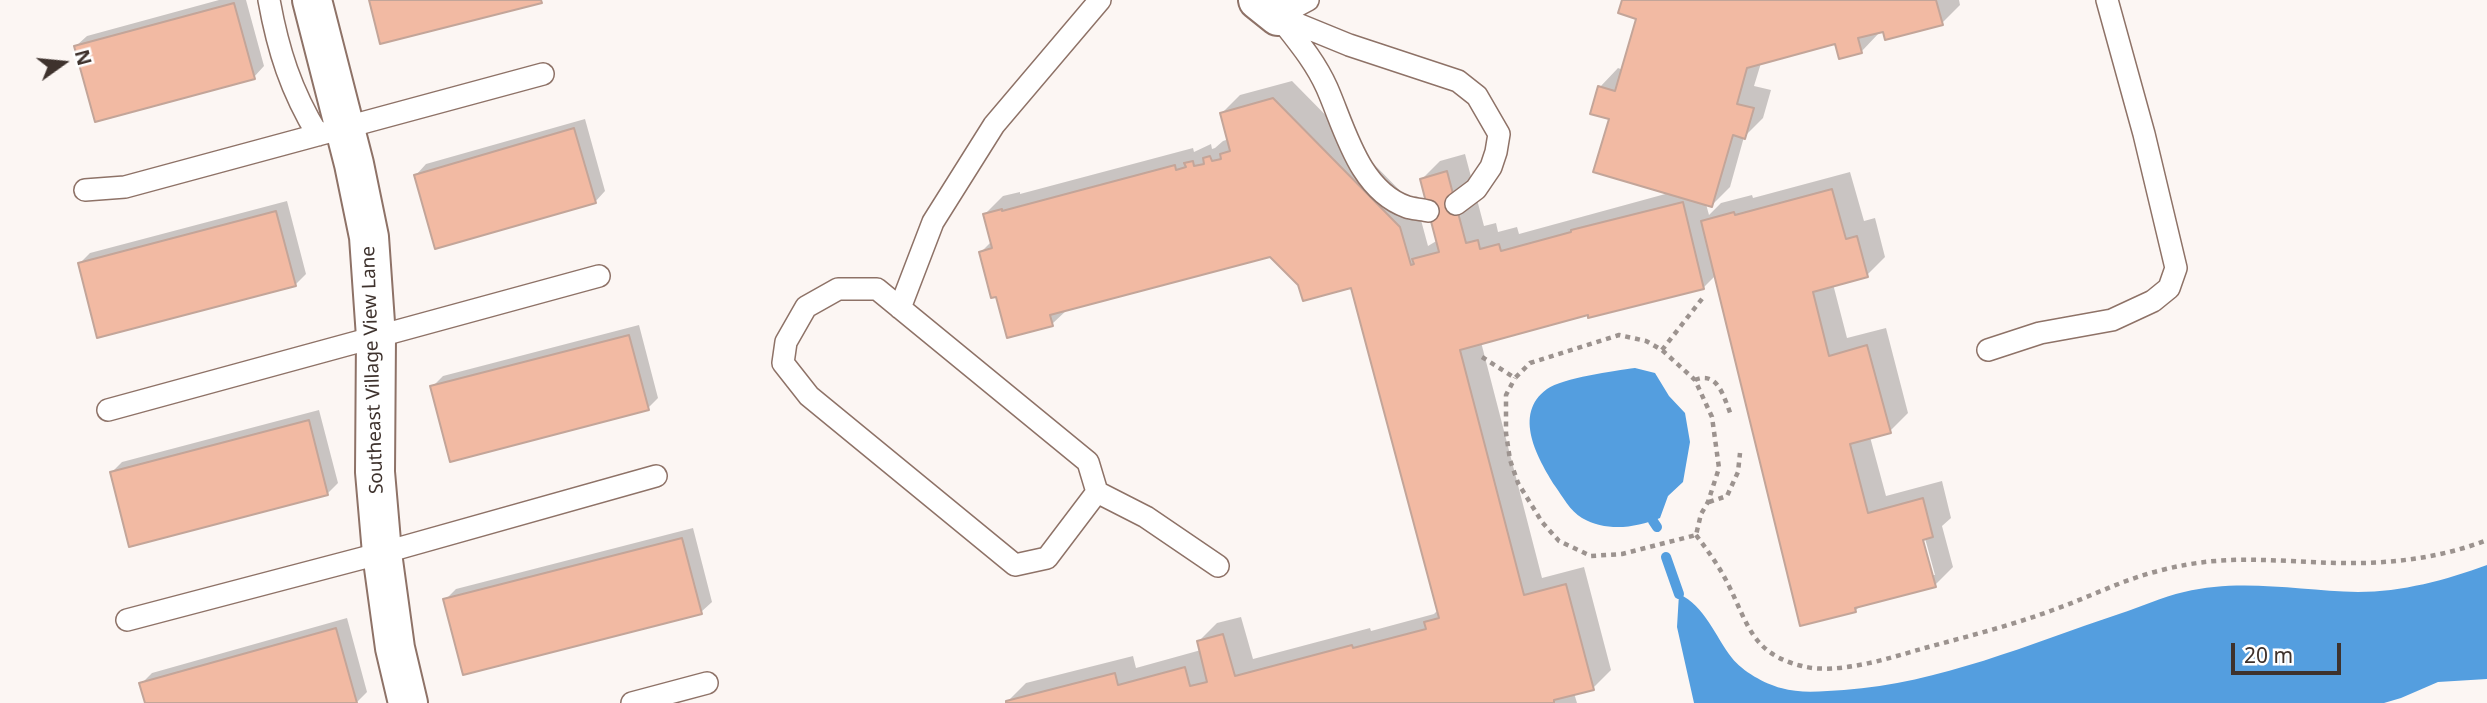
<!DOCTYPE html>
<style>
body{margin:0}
#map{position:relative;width:2487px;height:703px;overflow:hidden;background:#fcf6f3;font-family:"Noto Sans",sans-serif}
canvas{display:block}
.north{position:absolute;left:28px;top:28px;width:70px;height:70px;-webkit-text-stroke:5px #fff;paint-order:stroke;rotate:75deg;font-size:19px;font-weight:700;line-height:28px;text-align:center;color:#3e322d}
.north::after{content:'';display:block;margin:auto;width:24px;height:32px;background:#3e322d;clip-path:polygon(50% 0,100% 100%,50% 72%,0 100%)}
.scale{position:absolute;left:2231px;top:643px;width:110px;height:32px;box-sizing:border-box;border:4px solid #3e322d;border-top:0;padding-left:9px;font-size:21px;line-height:24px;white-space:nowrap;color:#3e322d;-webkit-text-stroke:5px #fff;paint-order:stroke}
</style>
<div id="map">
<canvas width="2487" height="703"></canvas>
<div class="north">N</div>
<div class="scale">20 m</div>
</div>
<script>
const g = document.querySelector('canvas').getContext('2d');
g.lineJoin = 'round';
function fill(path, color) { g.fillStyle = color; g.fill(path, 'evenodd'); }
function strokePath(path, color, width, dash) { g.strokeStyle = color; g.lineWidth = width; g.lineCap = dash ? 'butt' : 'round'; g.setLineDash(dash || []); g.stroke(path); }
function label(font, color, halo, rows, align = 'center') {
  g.font = font + ' "Noto Sans",sans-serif'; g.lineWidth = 5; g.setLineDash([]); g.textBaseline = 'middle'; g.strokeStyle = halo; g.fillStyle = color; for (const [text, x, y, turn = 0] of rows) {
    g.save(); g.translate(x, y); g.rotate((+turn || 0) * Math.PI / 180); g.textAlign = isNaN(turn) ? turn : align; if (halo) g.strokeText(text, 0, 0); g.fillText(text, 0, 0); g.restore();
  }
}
const water = new Path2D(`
 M1635,368L1655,373L1669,396L1685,413L1690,442L1683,482L1668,496L1660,518C1635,528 1607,532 1582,518C1570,511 1563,497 1555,486C1538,459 1512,414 1547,389C1563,378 1614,371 1635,368Z
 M2487,565V679L2438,682L2401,698L2384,703H1694L1677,627L1679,594C1705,606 1715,636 1732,658C1742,671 1765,684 1781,688C1801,694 1824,691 1844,690C1940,683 2029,644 2119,614C2141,607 2162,597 2184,592C2242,578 2300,591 2358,592C2402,592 2446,580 2487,565Z`);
const shadow = new Path2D(`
 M219,0H246L264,66L254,77L76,46L87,36Z
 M1624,0H1959L1960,5L1942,23L1879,31V33L1861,52L1836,42L1761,63L1754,86L1771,90L1763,118L1744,137L1730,187L1712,205L1706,204L1709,215L1721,203L1752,195L1753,198L1850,172L1864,221L1875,218L1885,257L1867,275L1833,284L1847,338L1886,328L1908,413L1890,431L1870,437L1886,496L1942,481L1951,518L1942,526L1953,567L1935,585L1861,605L1856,610L1716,275L1704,287L1589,313L1481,342L1542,578L1584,567L1611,670L1593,688L1574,693L1577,703H1006L1026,683L1133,656L1136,668L1201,650L1199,641L1217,623L1241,617L1253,659L1370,628L1371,631L1434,614L1438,610L1353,286L1300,284L1270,255L1068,309L1052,324L997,295L981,252L992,241L985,214L1003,196L1020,192V194L1193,148L1194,152L1211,144L1212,149L1215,148L1223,141L1229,139L1222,113L1240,95L1292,81L1418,209L1428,246L1438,240L1422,179L1440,161L1465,154L1484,226L1496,223L1498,232L1517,227L1519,234L1669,193L1611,118L1593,113L1600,87L1618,68L1623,70L1638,17ZM1923,531L1935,575H1931L1919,532Z
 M585,119L605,191L595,202L416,175L426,164Z
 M287,201L306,274L295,285L80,263L90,253Z
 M639,325L658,398L648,408L432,387L443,376Z
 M319,410L338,483L328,493L130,545L112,472L122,462Z
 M693,528L712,602L701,612L445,600L456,589Z
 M347,618L367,692L357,702L147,703L141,684L152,673Z`);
const stream = new Path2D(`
 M1653,521L1657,527
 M1666,557L1679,594`);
const building = new Path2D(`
 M369,0H541L542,3L380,44Z
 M1622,0H1936L1943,25L1885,40L1883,32L1858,38L1862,53L1839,59L1835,44L1747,68L1737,104L1754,108L1745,139L1733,135L1712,207L1593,172L1609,119L1590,114L1598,86L1615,91L1636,19L1618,13Z
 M234,3L255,79L95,122L74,46Z
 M1273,98L1400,227L1411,265L1414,264L1412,259L1439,252L1420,179L1447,171L1466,243L1478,240L1480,249L1499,244L1501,251L1571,232V230L1683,202L1704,289L1588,318V315L1460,350L1524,595L1566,584L1594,690L1554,700V703H1006V701L1115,673L1118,685L1185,667L1190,686L1207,682L1197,641L1223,634L1235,676L1352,645L1353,648L1426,629L1424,622L1439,618L1351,288L1303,301L1298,285L1270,257L1050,315L1053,326L1007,338L996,297L991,298L979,252L992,248L983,214L1002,209V211L1175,165L1176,170L1186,167L1184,163L1193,161L1194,166L1204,164L1203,158L1210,156L1212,161L1221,159L1220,154L1230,151L1220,113Z
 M574,128L596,203L435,249L414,175Z
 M1832,189L1846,239L1857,236L1868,277L1813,292L1829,356L1867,345L1891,433L1850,444L1868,513L1923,498L1933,537L1923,540L1936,587L1855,608L1856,612L1800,626L1701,221L1734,212L1735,215Z
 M276,211L296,286L97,338L78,263Z
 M629,335L649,410L450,462L430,386Z
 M309,420L328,495L129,547L110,472Z
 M682,538L702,614L463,675L443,599Z
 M336,628L357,703H145L139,683Z`);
const path = new Path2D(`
 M1662,350L1705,295
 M1482,357L1515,378L1530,363L1619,335L1646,341L1662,350L1695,380L1712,417L1719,468L1708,502L1701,514L1696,535L1622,554L1591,556L1559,541L1542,522L1518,483L1510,460L1506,433V395L1515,378
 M1695,380C1718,370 1724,398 1731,415
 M1709,502L1727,496L1738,472L1740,453
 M1696,535C1708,551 1719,566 1728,584C1748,624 1752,654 1802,666C1836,675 1887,659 1921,649C1965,637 2010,626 2053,610C2090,597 2124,579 2162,570C2228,553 2276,562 2341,563C2390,564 2441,558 2487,540`);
const lane = new Path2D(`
 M269,0C278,50 291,91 318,135
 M1278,16L1308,0
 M85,190L125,187L543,74
 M1428,211C1421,209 1413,209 1407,207C1359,190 1345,129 1327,88C1315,61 1296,39 1278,16L1349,45L1458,81L1477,96L1499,134L1496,152L1491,167L1476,189L1456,204
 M838,289H877L1088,462L1097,492L1047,558L1015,565L809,396L783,363L786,342L806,307Z
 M900,308L933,222L994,125L1100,0
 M1988,350L2040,333L2112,320L2153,301L2169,288L2176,268L2144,134L2107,0
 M108,410L599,276
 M1097,492L1146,517L1218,566
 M127,620L382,553L656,476
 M632,703L707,683`);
const street = new Path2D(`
 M312,0L354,164L369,237L376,337L375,472L382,553L395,648L408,703
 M1258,0L1278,16`);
const streetNames = [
 ["Southeast Village View Lane",373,370,-92]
];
fill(water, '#549edf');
fill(shadow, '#0003');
strokePath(stream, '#549edf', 10);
fill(building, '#f2baa3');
strokePath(building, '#c3a599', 2);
strokePath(lane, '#8e7267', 24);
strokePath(street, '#8e7267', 42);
strokePath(path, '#9c938f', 4.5, [5, 5]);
strokePath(lane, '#fff', 21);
strokePath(street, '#fff', 38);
label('19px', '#3e322d', '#fff', streetNames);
</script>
